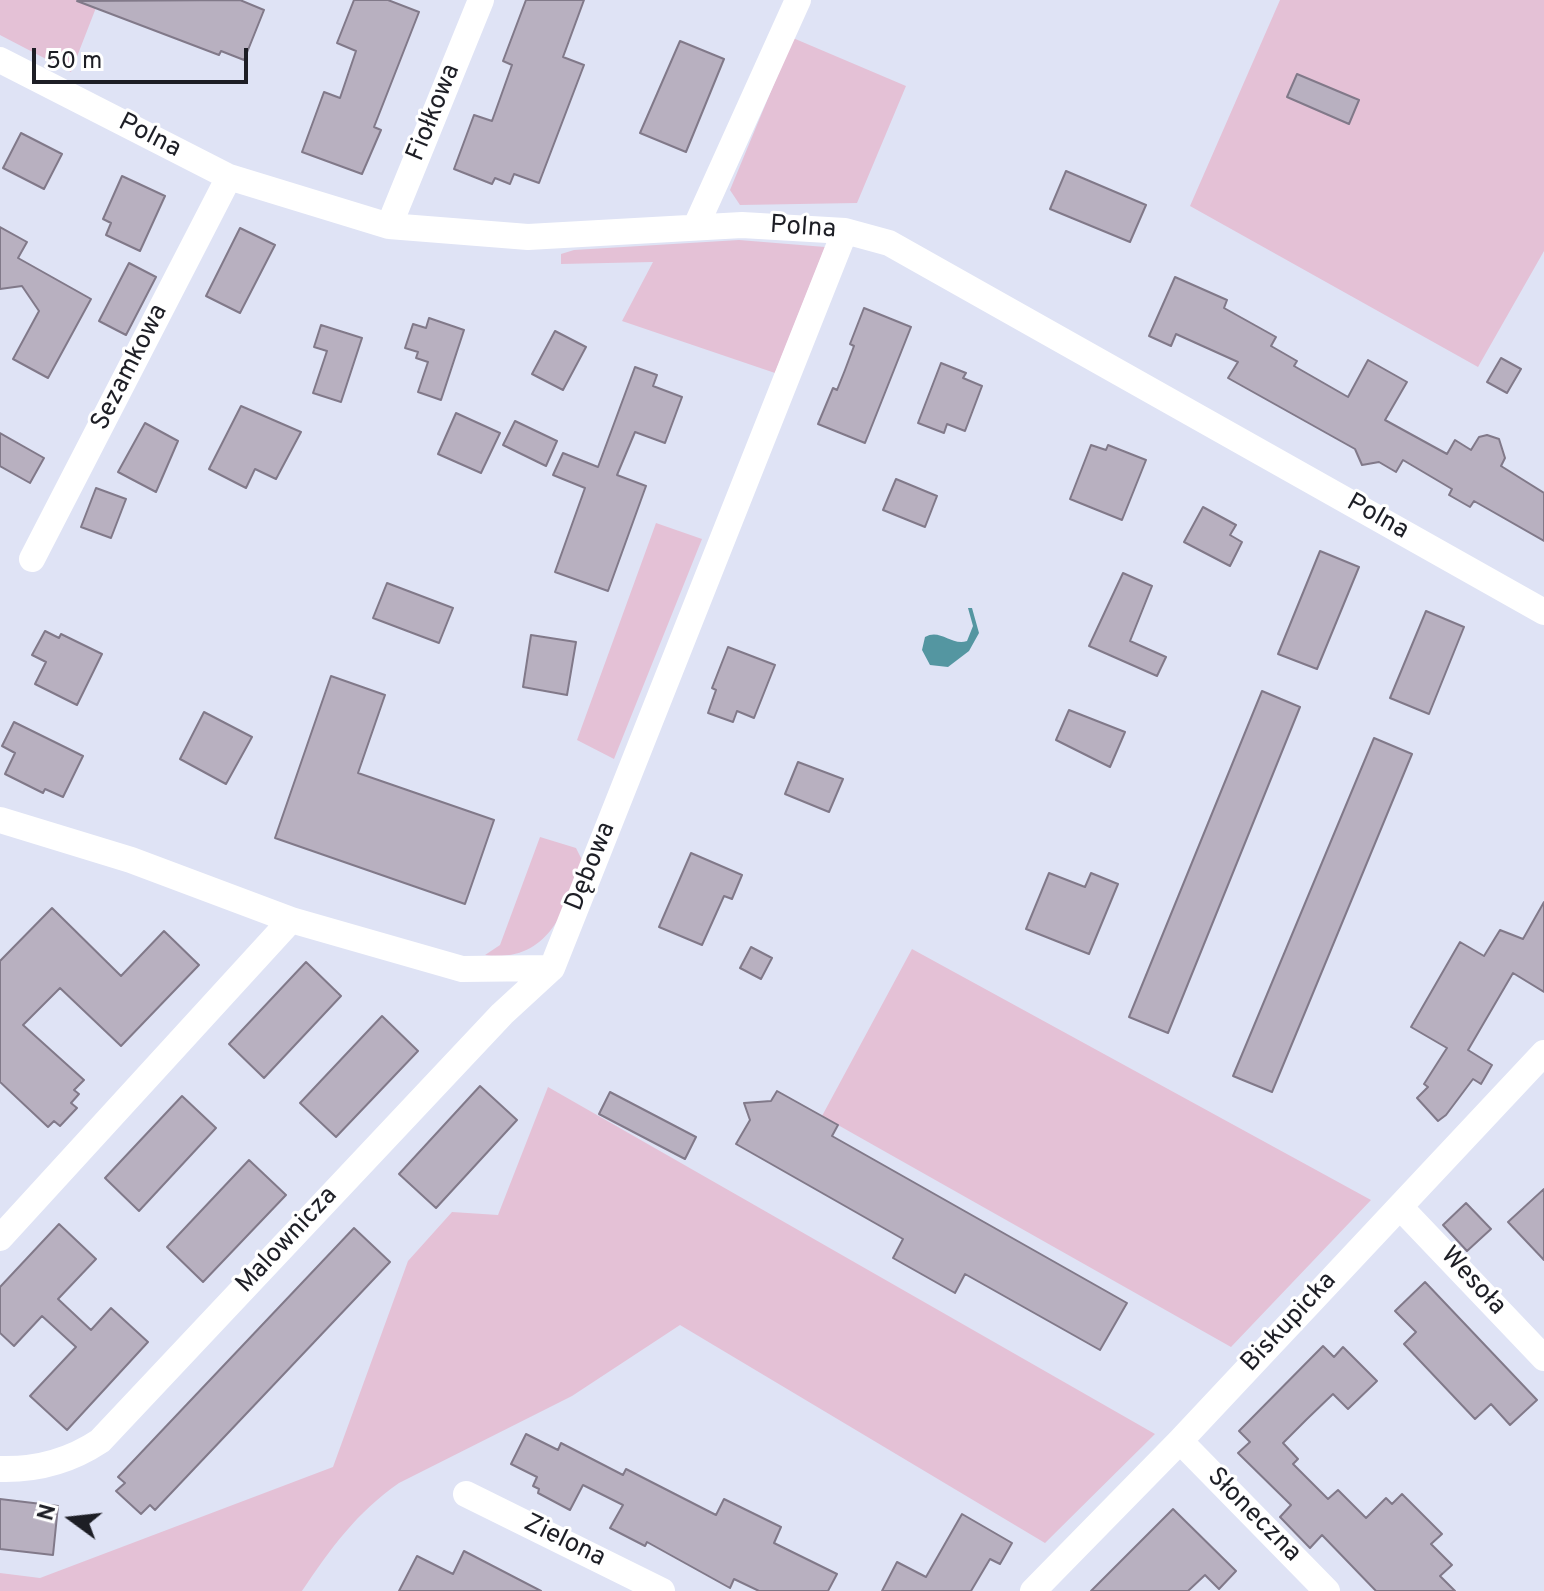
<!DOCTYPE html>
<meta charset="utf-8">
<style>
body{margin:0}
#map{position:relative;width:1544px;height:1591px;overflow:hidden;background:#dfe3f5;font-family:Overpass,sans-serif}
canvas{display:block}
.north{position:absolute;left:32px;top:1479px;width:80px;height:80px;-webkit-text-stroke:6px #fff;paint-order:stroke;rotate:285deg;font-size:22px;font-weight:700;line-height:32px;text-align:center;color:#1d1e25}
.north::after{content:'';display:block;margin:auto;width:28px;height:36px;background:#1d1e25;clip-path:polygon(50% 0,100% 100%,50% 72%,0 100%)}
.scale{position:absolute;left:32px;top:48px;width:216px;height:36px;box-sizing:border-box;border:4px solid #1d1e25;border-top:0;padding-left:10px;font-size:24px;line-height:28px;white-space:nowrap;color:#1d1e25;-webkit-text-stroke:6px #fff;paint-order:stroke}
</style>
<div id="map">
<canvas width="1544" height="1591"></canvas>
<div class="north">N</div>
<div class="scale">50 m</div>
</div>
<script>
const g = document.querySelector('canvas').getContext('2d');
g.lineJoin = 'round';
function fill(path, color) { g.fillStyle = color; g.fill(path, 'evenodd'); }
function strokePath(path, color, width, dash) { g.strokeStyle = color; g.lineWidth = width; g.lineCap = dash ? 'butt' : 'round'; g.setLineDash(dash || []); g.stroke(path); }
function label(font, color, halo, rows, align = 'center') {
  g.font = font + ' Overpass,sans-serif'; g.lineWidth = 6; g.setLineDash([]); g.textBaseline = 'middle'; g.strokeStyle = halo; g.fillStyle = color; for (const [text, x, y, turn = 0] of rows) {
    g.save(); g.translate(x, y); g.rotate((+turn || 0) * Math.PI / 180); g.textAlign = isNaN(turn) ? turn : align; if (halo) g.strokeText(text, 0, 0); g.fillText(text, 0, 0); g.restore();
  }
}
const green = new Path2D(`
 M0,0H99L71,72L0,35Z
 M1280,0H1544V251L1478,367L1190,206Z
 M793,38L906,86L857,203L740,205L730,190Z
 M739,240L825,247L775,373L622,321L653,262L561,264V254L574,250Z
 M656,523L702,539L614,759L577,740Z
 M540,837L576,848L585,866C562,913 548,963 485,955L500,945Z
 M912,949L1371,1200L1231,1347L822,1116Z
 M548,1087L1155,1434L1045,1543L680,1325L572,1396L399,1483C357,1512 330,1549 302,1591H0V1573L40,1578L333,1467L408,1261L452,1212L498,1215Z`);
const water = new Path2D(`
 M968,608H972L979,633L969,651L948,667L930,665L922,650L925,637C940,628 951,646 967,641L973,626Z`);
const building = new Path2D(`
 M240,0L264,10L244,60L221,51L219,55L77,1Z
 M354,0H388L419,12L374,127L381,130L362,174L302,152L324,92L340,98L356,51L337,43Z
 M526,0H584L563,57L584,65L539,183L514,174L510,184L495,178L492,184L454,169L474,115L492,121L512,65L503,61Z
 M680,41L724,59L686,152L640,133Z
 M1297,74L1359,100L1349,124L1287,97Z
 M21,133L62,154L44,189L3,168Z
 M1066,171L1146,205L1130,242L1050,209Z
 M122,176L165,196L140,251L106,235L111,223L103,219Z
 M0,227L27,242L18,258L91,299L48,378L13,359L39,311L22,286L0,289Z
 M240,228L275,245L240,313L206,296Z
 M129,263L156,277L126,335L99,321Z
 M1175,277L1227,300L1224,308L1276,337L1271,346L1297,361L1294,366L1348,397L1368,360L1407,382L1385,420L1447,454L1455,440L1471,450L1479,437L1487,435L1499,439L1505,458L1501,466L1544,493V541L1474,501L1470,507L1449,495L1452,489L1403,460L1396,472L1379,462L1362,465L1355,449L1228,378L1238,362L1176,334L1171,346L1149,336Z
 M864,308L911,327L865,443L818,424L833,388L837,390L845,370L854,346L850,344Z
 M429,318L464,330L441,400L418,392L428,362L416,358L418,352L405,348L413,324L426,328Z
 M321,325L362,338L341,402L313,393L327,351L314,347Z
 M555,331L586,347L563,390L532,374Z
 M1501,358L1521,369L1507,393L1487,382Z
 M941,363L966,373L963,378L982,386L965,431L947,424L944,433L918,423Z
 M635,367L657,375L653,386L682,397L665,443L635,432L617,475L646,486L608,591L555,572L585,488L553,475L563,453L598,467Z
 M241,406L301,432L276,479L255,469L246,488L209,469Z
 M456,413L500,433L481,473L438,454Z
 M515,421L557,441L546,466L503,445Z
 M145,423L178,441L156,492L118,472Z
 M0,433L44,458L30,483L0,466Z
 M1091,445L1106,450L1108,445L1146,460L1122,520L1070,499Z
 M896,479L937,496L925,527L883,510Z
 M96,488L126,499L111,538L81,527Z
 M1203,507L1236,525L1230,535L1242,542L1230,566L1184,542Z
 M1320,551L1359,567L1317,669L1278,654Z
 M1123,573L1152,586L1130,641L1166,657L1157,676L1089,646Z
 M387,583L453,608L439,643L373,618Z
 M1426,611L1464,627L1429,714L1390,698Z
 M45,631L59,638L61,634L102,654L77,705L35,684L46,662L32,655Z
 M531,635L576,642L567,695L523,687Z
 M728,647L775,665L754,718L737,711L733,722L708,713L716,690L712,688Z
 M331,676L385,695L358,773L494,820L465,904L275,838Z
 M1262,691L1300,707L1168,1033L1129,1017Z
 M1069,710L1125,732L1110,767L1056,740Z
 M204,712L252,737L226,784L180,759Z
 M14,722L83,756L63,797L45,789L43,793L5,774L15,753L2,746Z
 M1374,738L1412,754L1272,1092L1233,1076Z
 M798,762L843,779L829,812L785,794Z
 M691,853L742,875L732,899L724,896L702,945L659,927Z
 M1049,873L1085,887L1091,873L1118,884L1089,954L1026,929Z
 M1544,902V992L1513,973L1468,1050L1492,1065L1481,1084L1473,1079L1446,1115L1438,1121L1417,1098L1428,1087L1424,1084L1447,1048L1411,1027L1460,942L1484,956L1500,930L1523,939Z
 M52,908L121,976L164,931L199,965L121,1046L60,988L23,1025L84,1080L74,1090L79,1094L71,1103L77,1108L60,1126L54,1121L48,1127L0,1082V961Z
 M751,947L772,958L761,979L740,968Z
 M306,962L341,996L264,1078L229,1044Z
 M382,1016L418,1051L336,1137L300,1103Z
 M480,1086L517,1120L436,1208L399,1174Z
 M777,1091L838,1125L832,1136L1127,1303L1100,1350L965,1274L955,1293L893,1258L903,1239L736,1144L750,1120L744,1103L771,1101Z
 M610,1092L696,1137L685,1159L599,1114Z
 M182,1096L216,1128L139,1211L105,1178Z
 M249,1160L286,1195L203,1282L167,1247Z
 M1544,1189V1260L1508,1222Z
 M1466,1203L1491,1229L1467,1251L1443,1225Z
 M59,1224L96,1259L58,1299L91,1330L111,1308L148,1342L67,1430L30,1396L76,1347L42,1316L14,1346L0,1333V1287Z
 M354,1228L390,1262L155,1510L150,1505L141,1514L116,1491L125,1483L118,1477Z
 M1425,1282L1537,1400L1510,1425L1491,1404L1475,1419L1404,1344L1416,1332L1395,1311Z
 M1323,1346L1334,1357L1343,1347L1377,1381L1348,1409L1333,1394L1307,1419L1283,1443L1298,1459L1293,1464L1328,1499L1338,1490L1366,1518L1386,1498L1392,1504L1402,1494L1442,1534L1431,1544L1452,1565L1440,1576L1455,1591H1376L1322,1535L1310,1548L1280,1517L1291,1505L1238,1453L1250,1442L1239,1431Z
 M526,1434L558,1450L561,1443L623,1475L626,1469L716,1515L724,1499L781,1527L774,1543L837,1574L828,1591H759L734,1579L730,1588L647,1542L645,1546L610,1528L623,1505L583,1485L570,1510L538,1493L539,1489L533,1486L537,1477L511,1464Z
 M0,1499L58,1506L53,1555L0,1549Z
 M1173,1509L1236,1571L1219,1589L1205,1575L1188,1591H1091Z
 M962,1514L1012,1543L1000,1564L990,1559L971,1591H882L897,1562L926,1577Z
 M464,1551L541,1591H399L417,1556L453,1574Z`);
const minor = new Path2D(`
 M0,60L229,177L389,226L528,237L742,225L845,231L889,243L1544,612
 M389,226L481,0
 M696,226L798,0
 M32,559L229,177
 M0,820L131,860L291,920L462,969L552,968L845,231
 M1400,1207L1544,1358
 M0,1238L291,920
 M1180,1441L1327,1591
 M0,1469C36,1470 70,1461 100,1441L502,1014L552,968
 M466,1494L662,1591
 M1033,1591L1180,1441L1544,1053`);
const streetNames = [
 ["Fiołkowa",435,113,-68],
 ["Polna",149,137,27],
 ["Polna",803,229,4],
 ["Sezamkowa",131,368,-63],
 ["Polna",1377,518,29],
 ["Dębowa",592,867,-68],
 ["Malownicza",288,1241,-47],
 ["Wesoła",1472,1282,47],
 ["Biskupicka",1290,1323,-47],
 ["Słoneczna",1253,1516,45],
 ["Zielona",564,1542,26]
];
fill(green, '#e4c1d6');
fill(water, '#5496a1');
fill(building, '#b8b0c0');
strokePath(building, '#817989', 2);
strokePath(minor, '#fff', 26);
label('26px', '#1d1e25', '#fff', streetNames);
</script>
